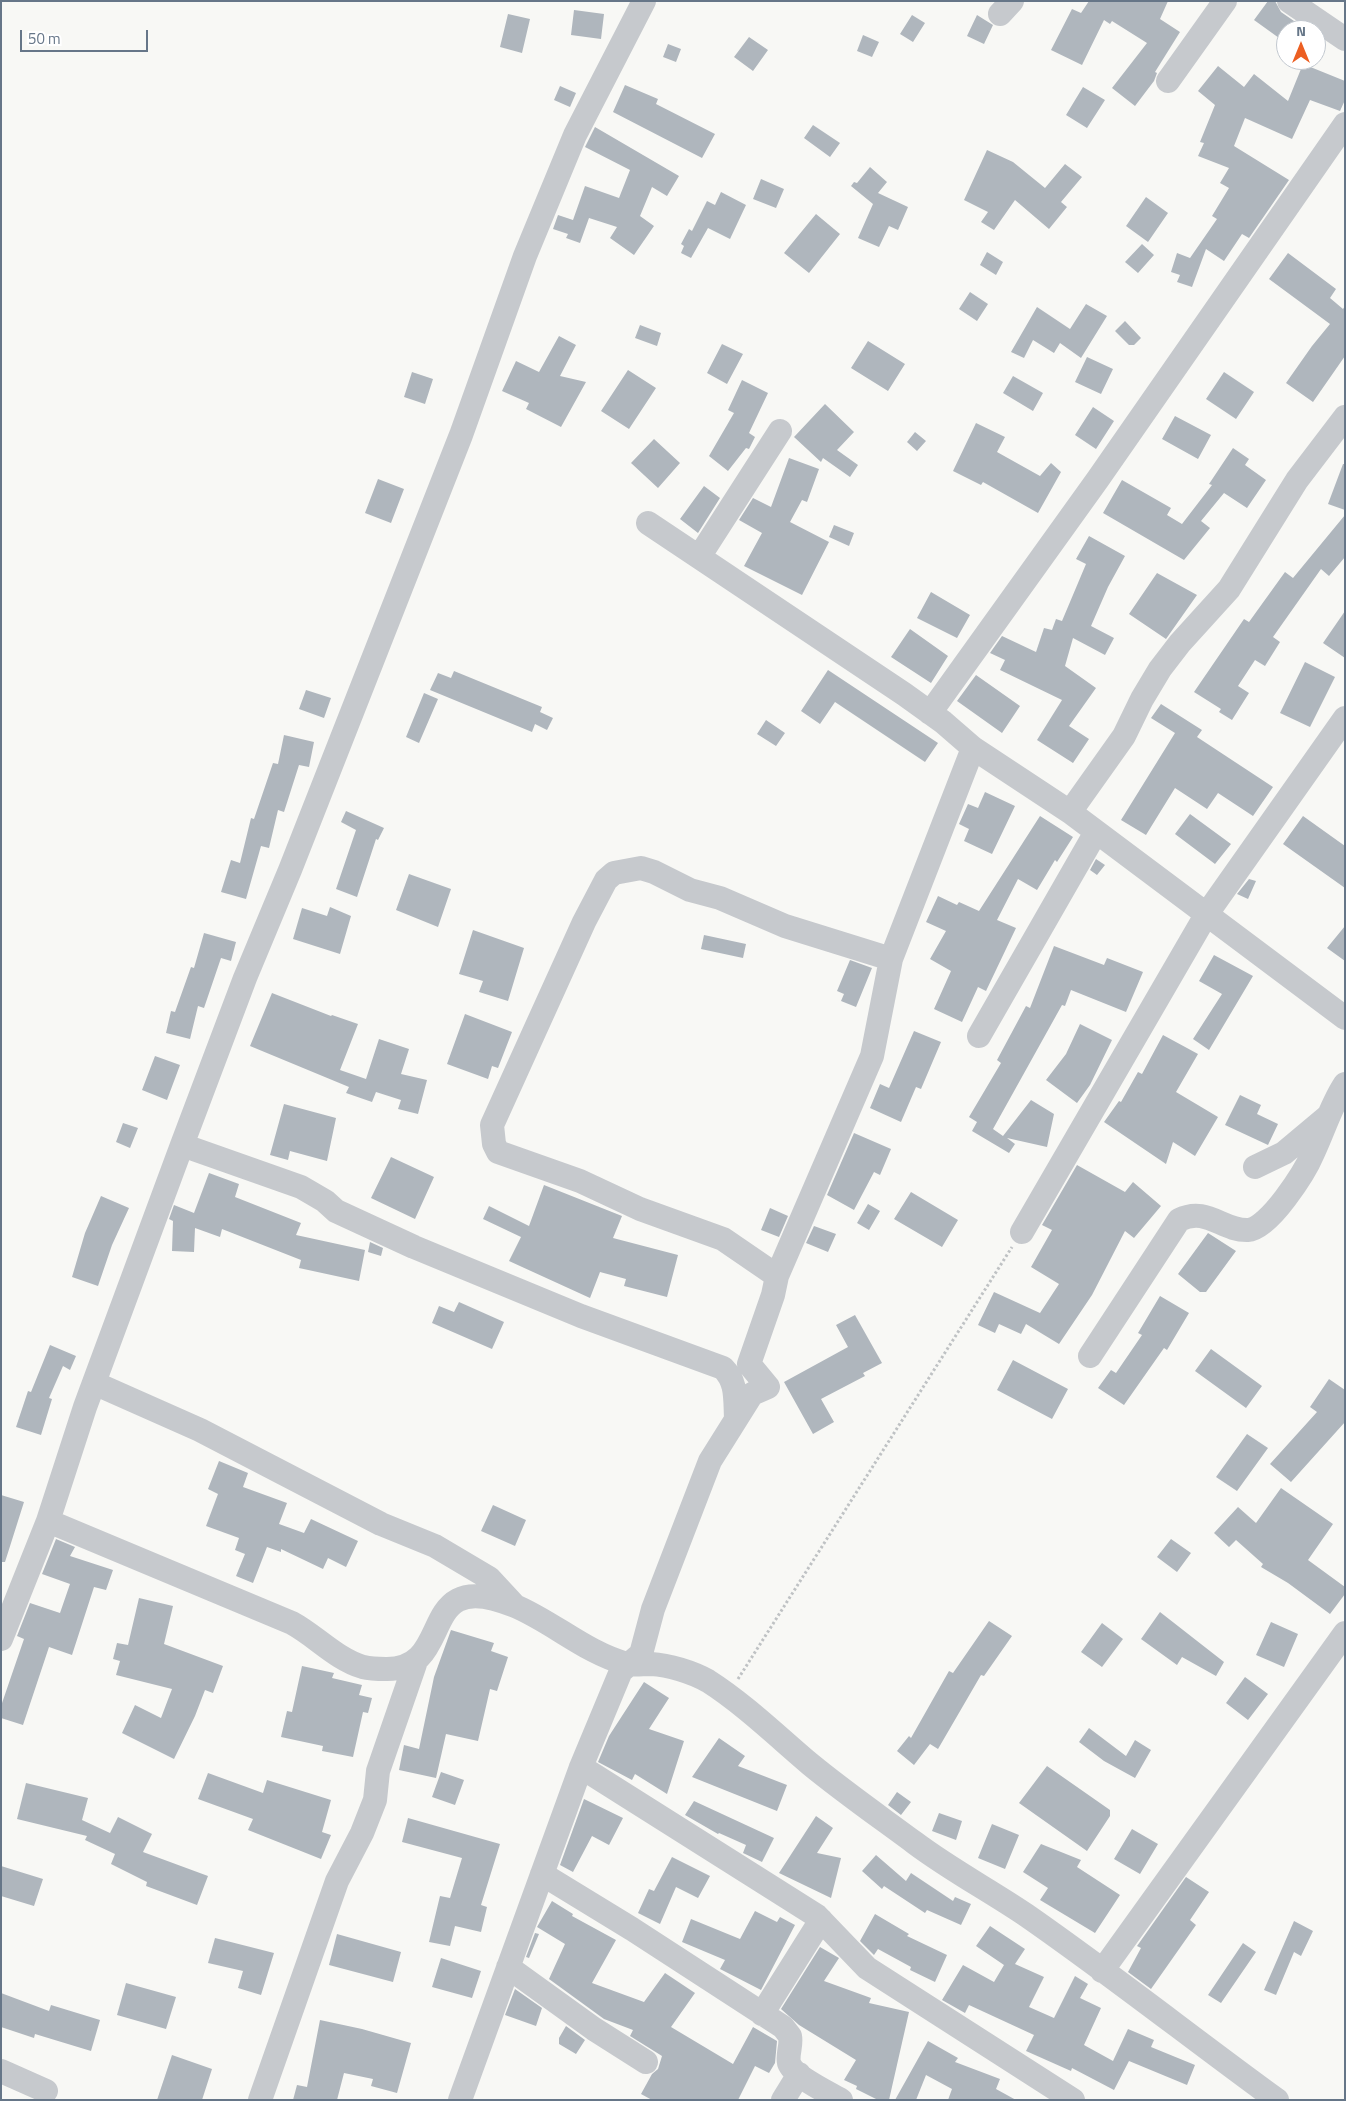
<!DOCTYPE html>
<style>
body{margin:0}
#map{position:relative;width:1346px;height:2101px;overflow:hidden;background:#f8f8f5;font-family:"Titillium Web",sans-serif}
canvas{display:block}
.frame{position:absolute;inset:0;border:2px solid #667688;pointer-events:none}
.north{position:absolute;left:1276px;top:20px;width:50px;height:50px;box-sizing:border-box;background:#fff;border:1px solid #c2c8cf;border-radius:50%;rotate:0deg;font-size:14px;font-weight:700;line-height:20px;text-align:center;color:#667688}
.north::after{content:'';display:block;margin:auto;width:18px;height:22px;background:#ec5f22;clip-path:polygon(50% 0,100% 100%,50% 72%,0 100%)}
.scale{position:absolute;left:20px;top:30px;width:128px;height:22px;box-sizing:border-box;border:2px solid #667688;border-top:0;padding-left:6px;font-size:15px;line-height:18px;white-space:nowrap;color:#667688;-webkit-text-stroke:4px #fff;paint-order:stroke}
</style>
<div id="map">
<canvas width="1346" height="2101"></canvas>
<div class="frame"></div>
<div class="north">N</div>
<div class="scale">50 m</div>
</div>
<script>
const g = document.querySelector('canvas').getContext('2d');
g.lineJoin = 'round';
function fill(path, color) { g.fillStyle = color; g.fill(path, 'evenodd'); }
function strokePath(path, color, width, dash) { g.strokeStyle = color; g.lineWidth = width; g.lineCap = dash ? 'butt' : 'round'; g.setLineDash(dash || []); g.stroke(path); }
const building = new Path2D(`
 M1089,1H1168L1160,19L1180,32L1155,72L1157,73L1154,81L1135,106L1112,88L1147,43L1112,21L1110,24L1104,20L1082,65L1051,50L1072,9L1081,13Z
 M1268,1H1275L1281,12L1307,30H1286V43L1254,20Z
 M574,10L604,14L601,39L571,35Z
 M508,14L530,19L522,53L500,47Z
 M912,15L925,23L913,42L900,34Z
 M977,15L993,25L984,44L967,36Z
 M863,35L879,42L872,57L857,51Z
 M749,37L768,50L753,71L734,57Z
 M668,44L681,49L676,62L663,57Z
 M1303,64L1345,81V100L1340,111L1310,100L1292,139L1245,118L1234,146L1289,180L1249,238L1242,234L1224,261L1206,249L1192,287L1177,282L1180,275L1171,272L1177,253L1190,258L1217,219L1212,216L1229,188L1220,183L1229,168L1198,156L1204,143L1200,142L1215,105L1198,91L1218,66L1244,87L1254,74L1288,101Z
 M625,85L658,99L656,104L715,134L702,158L613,112Z
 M560,86L576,93L570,107L554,100Z
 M1083,87L1105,100L1087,128L1066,115Z
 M813,125L840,143L830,157L804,138Z
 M595,127L679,176L667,196L652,187L640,216L654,226L634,255L610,238L617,227L589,218L580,243L566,238L568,234L553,229L558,215L573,220L585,186L619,198L630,170L585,147Z
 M987,150L1013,162L1045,188L1065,164L1082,177L1061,202L1067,207L1049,229L1015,200L994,230L981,222L988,212L964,200Z
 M870,167L887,182L878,193L908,207L898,230L889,226L879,247L858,238L873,204L851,186L854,182L857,183Z
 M761,179L784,189L776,208L753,199Z
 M721,192L746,205L730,239L708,228L691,258L681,253L684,246L681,244L689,229L692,231L707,201L715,205Z
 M1146,197L1168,213L1148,242L1126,226Z
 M816,214L840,234L809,273L784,253Z
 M1142,244L1154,255L1138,273L1125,262Z
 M987,252L1003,262L996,275L980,265Z
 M1288,253L1336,289L1330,298L1343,309L1345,306V356L1313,402L1286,383L1312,346L1330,324L1269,279Z
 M970,292L988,304L977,321L959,309Z
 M1086,304L1107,316L1081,358L1060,343L1054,353L1033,340L1024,358L1011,352L1037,307L1070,329Z
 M1125,321L1141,338L1134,345H1129L1115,331Z
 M640,325L661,333L657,346L635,338Z
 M559,336L576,345L560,376L586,382L561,427L526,409L529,403L502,391L516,361L539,372Z
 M868,341L905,364L888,391L851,368Z
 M722,344L743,354L727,384L707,373Z
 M1087,357L1113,369L1101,394L1075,382Z
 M628,370L656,388L629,429L601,411Z
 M412,372L433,379L425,404L404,397Z
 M1224,372L1254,392L1236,419L1206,399Z
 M1013,376L1043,393L1033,411L1003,393Z
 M742,380L768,393L749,433L755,437L749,449L746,448L728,471L709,456L734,413L728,410Z
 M825,404L854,432L837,450L858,465L850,477L823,458L821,462L794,437Z
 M1093,407L1114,421L1096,449L1075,435Z
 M1175,416L1211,435L1198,459L1162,439Z
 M976,423L1005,437L997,452L1040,476L1051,463L1061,472L1038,513L983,482L981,485L953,471Z
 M915,432L926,441L917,451L907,442Z
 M654,439L680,463L658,488L631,463Z
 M1233,448L1249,459L1245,465L1266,480L1247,508L1224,493L1201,521L1210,528L1184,560L1103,513L1122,480L1171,508L1167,515L1182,524L1212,485L1209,484Z
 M789,458L819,469L807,502L802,500L790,522L829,542L802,595L744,566L762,533L739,520L753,498L771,507Z
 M1343,464H1345V510L1328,504Z
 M378,479L404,489L391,523L365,513Z
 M704,486L720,498L698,533L680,519Z
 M1345,515V557L1329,576L1321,569L1273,637L1280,642L1265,666L1255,660L1238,686L1249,693L1232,720L1219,712L1221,709L1194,692L1244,619L1249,622L1285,572L1293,578Z
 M834,525L854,533L849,546L829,537Z
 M1089,536L1125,556L1108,587L1091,626L1114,638L1105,655L1073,638L1065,666L1096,688L1069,726L1089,739L1073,763L1037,740L1062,700L1000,670L1005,660L990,653L1002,636L1036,652L1044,628L1052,630L1056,619L1062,621L1086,564L1076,559Z
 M1157,573L1197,595L1166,639L1129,614Z
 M931,592L970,615L957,638L917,618Z
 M1345,611V658L1323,643Z
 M910,629L948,656L931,683L891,657Z
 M1305,662L1335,677L1310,727L1280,713Z
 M828,670L938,743L925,762L835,702L820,724L801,711Z
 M454,671L542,707L540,712L553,718L547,730L535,724L532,732L430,690L438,673L451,678Z
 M976,675L1020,706L1002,733L957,701Z
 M306,690L331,698L324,718L299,709Z
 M424,693L438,699L419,743L406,737Z
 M1161,704L1202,730L1197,737L1273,787L1253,816L1218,793L1207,809L1175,788L1146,835L1121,820L1175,733L1151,718Z
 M766,720L785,733L776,746L757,734Z
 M284,735L314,742L309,767L299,765L284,812L278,810L269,848L261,846L246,899L221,892L231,860L240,863L251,818L254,819L273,763L278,764Z
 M985,792L1015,806L992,854L964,841L969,829L959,824L968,804L978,808Z
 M346,811L384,828L378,840L376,839L357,897L336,889L356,830L341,822Z
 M1190,814L1231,844L1215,864L1175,834Z
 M1040,816L1073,837L1057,862L1055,860L1037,890L1018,879L997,920L1016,928L986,991L978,987L962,1022L934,1009L951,971L930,959L946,931L926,922L938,896L957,905L959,902L979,911Z
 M1303,816L1345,846V888L1283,844Z
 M1096,859L1105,865L1097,875L1090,870Z
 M409,874L451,889L438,927L396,910Z
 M1249,879L1256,881L1248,899L1237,894Z
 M330,907L351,916L340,954L293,939L302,908L327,916Z
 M1345,926V961L1327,948Z
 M473,930L524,948L508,1001L479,992L483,981L459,974Z
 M204,933L236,942L231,961L221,958L204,1008L198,1006L190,1039L166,1033L171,1011L175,1012L191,967L194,968Z
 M704,935L746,944L743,958L701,949Z
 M1054,946L1104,965L1107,958L1143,972L1126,1012L1071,990L1065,1006L1062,1005L993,1129L1003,1136L1031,1100L1054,1114L1047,1147L1007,1138L1015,1144L1009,1153L972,1131L977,1122L969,1117L1001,1063L997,1060L1026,1006L1030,1008Z
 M1214,955L1253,976L1209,1050L1193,1039L1222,994L1199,981Z
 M850,960L872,968L856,1007L841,1001L844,994L837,991Z
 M272,993L331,1016L332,1015L358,1024L340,1070L366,1079L379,1039L409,1049L401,1074L427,1080L418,1114L398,1109L401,1100L376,1092L372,1102L346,1093L349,1087L250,1046Z
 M465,1014L512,1032L498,1068L492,1066L488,1079L447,1064Z
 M1080,1024L1112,1040L1090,1085L1077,1103L1046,1080L1066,1054Z
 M914,1031L941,1042L921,1089L916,1087L901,1122L870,1108L880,1084L889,1088Z
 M1163,1035L1198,1054L1176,1092L1218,1117L1195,1156L1173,1142L1166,1164L1104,1122L1119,1101L1121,1102L1138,1072L1142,1074Z
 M155,1056L180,1065L167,1100L142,1090Z
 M1240,1095L1261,1105L1257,1114L1278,1124L1268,1145L1225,1125Z
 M284,1104L336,1118L327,1161L290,1151L288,1160L270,1155Z
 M123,1123L138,1128L130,1148L116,1142Z
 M854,1133L891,1149L880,1175L874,1172L854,1210L827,1195Z
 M391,1157L434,1177L415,1219L371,1198Z
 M1077,1165L1125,1192L1133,1182L1161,1206L1134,1238L1125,1231L1092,1295L1059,1344L1026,1324L1021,1334L999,1324L995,1333L978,1325L994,1292L1040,1313L1059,1284L1031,1267L1052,1230L1042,1225Z
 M209,1173L239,1184L235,1197L301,1223L296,1235L365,1250L359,1281L299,1268L301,1260L222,1229L220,1237L195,1228L194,1252L172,1251L173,1221L169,1219L174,1205L194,1213Z
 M544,1185L622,1216L613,1238L678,1255L667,1297L624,1286L626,1279L600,1272L590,1298L509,1261L521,1237L483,1219L489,1206L529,1226Z
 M911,1192L958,1220L942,1247L894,1219Z
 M101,1196L129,1208L112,1245L98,1286L72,1277L85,1233Z
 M868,1204L880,1211L869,1230L857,1223Z
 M770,1208L788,1216L779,1237L761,1230Z
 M814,1226L836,1234L828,1252L806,1243Z
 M1208,1233L1236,1251L1206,1292H1200L1178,1274Z
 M370,1242L383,1248L381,1256L368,1252Z
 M1160,1296L1189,1313L1167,1350L1164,1348L1124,1405L1098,1388L1111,1370L1116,1373L1142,1335L1138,1333Z
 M459,1302L504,1322L492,1349L432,1323L439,1306L454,1312Z
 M855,1315L882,1363L863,1373L865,1376L821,1399L834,1422L813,1434L784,1382L848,1347L836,1325Z
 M50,1345L76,1356L70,1370L63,1366L49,1398L52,1399L41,1435L16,1427L28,1391L31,1392Z
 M1211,1349L1262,1386L1246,1408L1195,1371Z
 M1013,1360L1068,1389L1052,1419L997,1390Z
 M1329,1379L1345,1390V1422L1291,1482L1270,1464L1317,1412L1310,1407Z
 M1247,1434L1268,1448L1237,1491L1216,1477Z
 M219,1461L248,1473L243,1487L287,1503L279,1524L304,1533L311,1519L358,1541L346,1567L328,1558L323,1569L281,1549V1552L267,1547L253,1583L236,1576L245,1554L235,1550L239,1538L206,1526L218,1494L208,1489Z
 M1281,1488L1333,1524L1308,1560L1345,1587V1594L1330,1614L1288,1583L1261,1567L1263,1564L1236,1540L1229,1547L1214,1533L1238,1507L1256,1523Z
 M1,1495L24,1502L5,1562H1Z
 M493,1505L526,1520L515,1546L481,1531Z
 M56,1539L75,1547L70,1556L113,1570L106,1590L94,1587L72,1655L49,1647L23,1725L1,1718V1706L24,1639L17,1636L30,1603L60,1613L70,1584L42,1574Z
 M1171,1539L1191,1553L1177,1572L1157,1557Z
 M139,1598L173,1606L164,1644L223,1666L213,1693L205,1690L195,1716L174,1759L122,1733L135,1705L161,1718L172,1689L116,1675L120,1661L113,1659L117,1643L128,1645Z
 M1160,1612L1224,1662L1216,1676L1182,1657L1177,1665L1141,1639Z
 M989,1621L1012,1636L984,1676L981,1675L938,1749L930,1744L914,1765L897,1751L909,1736L911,1738L949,1671L953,1673Z
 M1271,1622L1298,1634L1284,1667L1256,1655Z
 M1102,1623L1123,1639L1102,1667L1081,1652Z
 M451,1630L494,1643L491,1651L508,1657L497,1691L490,1689L478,1741L446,1734L436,1778L399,1770L404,1745L419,1749L434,1677Z
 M302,1666L334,1673L332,1678L362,1685L359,1695L372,1698L368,1713L363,1712L353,1757L322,1751L323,1746L281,1737L287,1711L292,1712Z
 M1245,1677L1268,1694L1248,1720L1226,1703Z
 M644,1682L669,1698L649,1729L684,1741L667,1794L635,1774L632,1780L598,1762L609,1736Z
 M1089,1728L1126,1756L1135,1740L1151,1750L1135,1778L1104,1761L1079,1742Z
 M719,1738L745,1756L738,1766L787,1785L777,1811L692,1777Z
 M1047,1766L1110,1810V1816L1087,1851L1019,1803Z
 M441,1772L464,1780L455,1805L432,1797Z
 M208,1773L263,1793L267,1780L331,1800L322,1832L331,1835L321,1859L248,1830L253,1819L198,1799Z
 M26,1783L88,1798L82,1820L110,1833L118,1817L152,1834L143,1852L208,1876L197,1905L146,1886L147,1882L111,1864L115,1854L85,1840L87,1836L17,1819Z
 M897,1792L911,1802L901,1815L888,1805Z
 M584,1799L623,1818L609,1845L592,1836L573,1872L560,1865Z
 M694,1801L774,1838L762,1862L743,1853L746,1845L719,1833L718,1834L685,1815Z
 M939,1813L962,1821L956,1840L932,1831Z
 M816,1816L833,1828L817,1853L841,1858L831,1898L779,1873Z
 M408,1818L500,1844L481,1905L487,1907L481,1932L455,1926L450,1946L429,1942L440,1896L450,1898L462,1858L402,1842Z
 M992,1824L1019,1835L1005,1869L978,1858Z
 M1132,1829L1158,1844L1140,1874L1114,1859Z
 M1041,1844L1081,1860L1077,1867L1120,1895L1095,1933L1040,1900L1048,1888L1023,1872Z
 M876,1855L906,1881L911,1873L953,1901L955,1897L971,1904L961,1925L927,1910L925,1913L884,1886L882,1889L862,1871Z
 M672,1857L710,1876L698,1898L676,1887L660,1924L638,1913L649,1889L654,1891Z
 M1,1866L43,1879L34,1906L1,1896Z
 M1186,1877L1209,1892L1190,1920L1196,1925L1151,1989L1128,1972L1141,1948L1137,1946Z
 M552,1901L573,1914L572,1916L616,1940L592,1983L644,2002L665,1973L695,1993L671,2027L733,2064L753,2027L777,2041L775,2063L769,2073L755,2066L738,2100H652L641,2094L652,2074L658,2069L662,2056L630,2036L633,2030L604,2019L549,1979L565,1944L537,1927Z
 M755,1911L777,1922L780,1917L795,1925L761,1990L720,1969L725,1960L682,1942L691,1919L740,1939Z
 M875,1914L909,1934L907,1936L947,1955L935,1982L910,1970L911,1967L878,1949L874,1955L860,1941Z
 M1294,1921L1313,1931L1301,1956L1294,1952L1276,1995L1264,1990Z
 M990,1926L1025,1949L1015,1964L1044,1977L1029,2007L1054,2018L1075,1976L1088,1984L1080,1998L1101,2008L1084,2045L1113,2061L1128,2029L1154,2040L1151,2047L1195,2065L1187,2085L1129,2061L1114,2090L1072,2068L1071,2071L1026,2051L1034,2035L969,2005L965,2013L942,2000L963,1965L994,1982L1004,1965L976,1946Z
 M535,1933L539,1934L529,1958L526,1957Z
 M337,1934L401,1952L393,1982L329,1965Z
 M215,1938L274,1953L261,1995L238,1988L243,1971L208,1963Z
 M1243,1943L1256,1952L1221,2003L1208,1995Z
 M820,1947L839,1958L824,1981L871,1998L869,2003L909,2012L889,2100H878L856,2089L857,2086L844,2080L856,2060L799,2025L781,2009Z
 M441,1958L481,1971L472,1998L432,1987Z
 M126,1983L176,1997L166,2029L117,2015Z
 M515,1989L542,2008L536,2026L505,2015Z
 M1,1993L49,2011L51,2005L100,2020L91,2051L35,2034L34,2038L1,2027Z
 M320,2020L362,2029L411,2043L397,2093L371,2086L373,2079L344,2073L337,2100H293L297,2085L307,2087Z
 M566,2026L585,2040L576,2054L559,2044V2038Z
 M928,2041L958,2058L955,2062L1000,2079L996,2089L1016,2100H948L952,2089L926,2075L916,2100H895Z
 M172,2055L212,2069L202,2100H157Z`);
const path = new Path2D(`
 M738,1679L1012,1247`);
const minor = new Path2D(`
 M1289,1L1345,39
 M1000,14L1012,1
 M1168,81L1225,1
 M648,523L904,694L943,722L973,748L1070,812L1345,1018
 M699,557L780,431
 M930,713L1098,479L1345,124
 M1070,812L1124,736L1142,699L1160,669L1180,643L1229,589L1297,480L1345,417
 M979,1036L1096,832
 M182,1145L301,1187L325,1201L336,1211L414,1247L581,1316L723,1368C737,1382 735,1398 736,1418
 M1255,1167L1284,1153L1327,1117
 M1022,1232L1206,915L1345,718
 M777,1276L723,1239L640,1209L580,1181L498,1152L494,1144L492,1125L584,922L606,880L614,873L641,868L654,872L690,890L720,898L785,926L891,959
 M1090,1356L1179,1220C1207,1206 1222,1231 1248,1230C1269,1229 1305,1172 1313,1153C1324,1130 1331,1105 1345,1084
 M94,1383L200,1430L381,1524L435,1546L489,1578L514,1605
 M48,1521L292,1623C316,1636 336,1659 363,1667C371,1669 378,1669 386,1669C458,1670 413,1564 515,1606C553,1622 586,1653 627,1664C634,1665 643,1664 651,1664C669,1665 692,1672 708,1681C744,1704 777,1736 810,1764C844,1792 880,1817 915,1843C951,1870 989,1890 1026,1915C1111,1974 1193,2039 1277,2100
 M1,1639L48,1521L85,1407L182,1145L245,978L290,870L461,435L525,256L575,135L644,1
 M581,1767L817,1916L867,1968L1073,2100
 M542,1874L632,1929L783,2027L790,2036C792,2045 787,2054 789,2063C793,2076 829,2093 841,2100
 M508,1967L594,2029L646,2062
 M1102,1971L1345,1633
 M762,2014L821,1920
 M1,2071L46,2091
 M260,2100L337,1881L362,1833L375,1800L378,1771L415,1664
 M460,2100L581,1767L621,1671L641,1654L653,1609L710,1461L752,1394L768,1387L749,1364L773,1295L777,1276L872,1056L891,959L973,748
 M783,2100L799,2074`);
fill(building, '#afb6bd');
strokePath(path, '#bfc2c4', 3, [2.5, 2.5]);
strokePath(minor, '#c6c9cd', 24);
</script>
